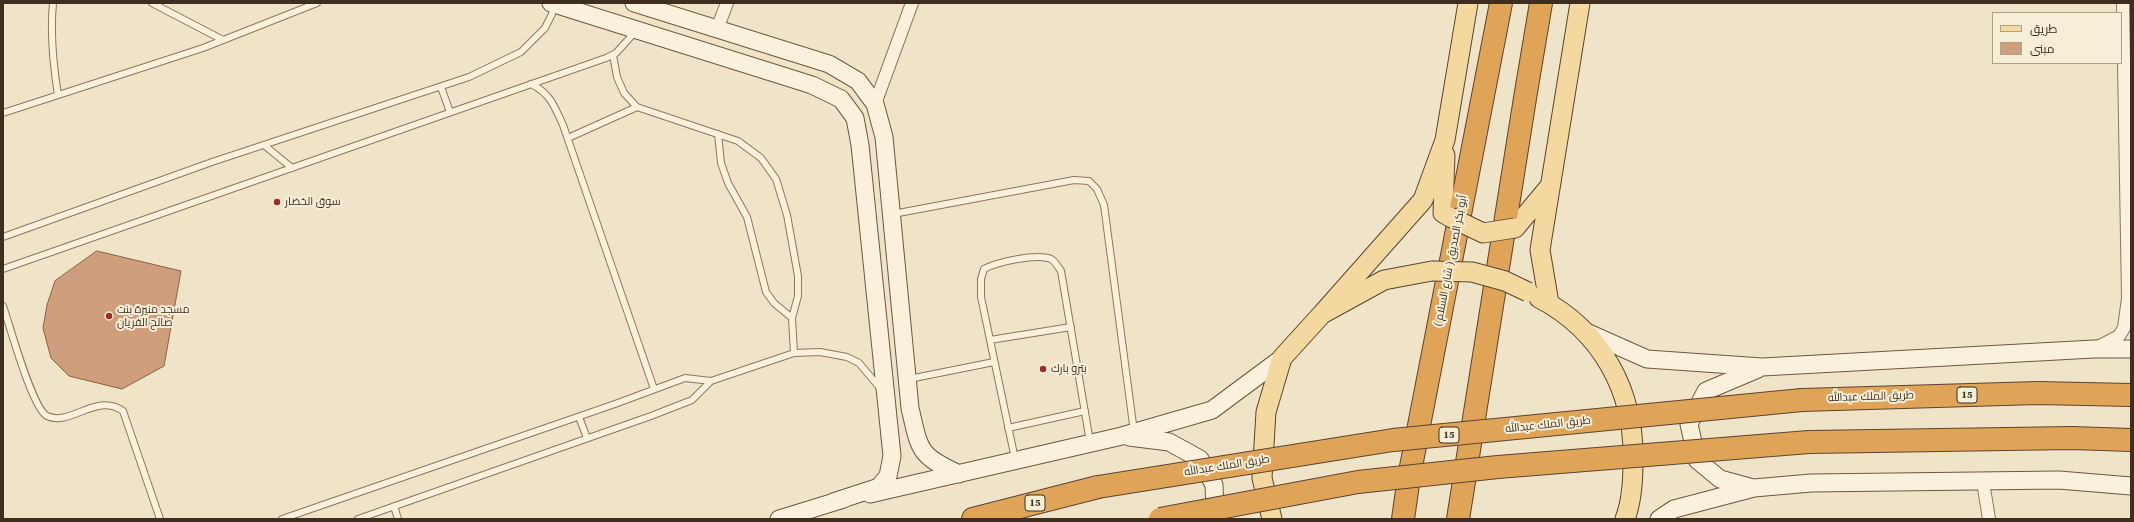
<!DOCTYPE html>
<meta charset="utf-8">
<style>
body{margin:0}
#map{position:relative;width:2134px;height:522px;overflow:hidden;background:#f0e4c8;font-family:"Source Serif 4",Cairo,serif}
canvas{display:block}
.frame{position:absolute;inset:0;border:4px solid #3d2e20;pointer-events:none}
.legend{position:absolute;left:1992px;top:12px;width:130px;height:52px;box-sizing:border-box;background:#f7eed8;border:1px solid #ada18e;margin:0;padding:5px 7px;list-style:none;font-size:12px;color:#3d2e20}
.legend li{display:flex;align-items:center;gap:8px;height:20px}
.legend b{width:20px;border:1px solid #ada18e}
</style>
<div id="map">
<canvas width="2134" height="522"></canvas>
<div class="frame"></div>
<ul class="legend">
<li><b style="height:5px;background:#f3d9a0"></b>طريق</li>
<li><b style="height:11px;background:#cf9f7d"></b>مبنى</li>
</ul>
</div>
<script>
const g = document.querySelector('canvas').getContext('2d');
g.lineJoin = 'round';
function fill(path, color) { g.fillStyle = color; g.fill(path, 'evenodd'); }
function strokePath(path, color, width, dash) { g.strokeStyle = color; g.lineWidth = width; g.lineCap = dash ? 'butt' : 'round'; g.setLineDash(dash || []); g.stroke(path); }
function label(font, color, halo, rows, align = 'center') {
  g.font = font + ' "Source Serif 4",Cairo,serif'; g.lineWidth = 4; g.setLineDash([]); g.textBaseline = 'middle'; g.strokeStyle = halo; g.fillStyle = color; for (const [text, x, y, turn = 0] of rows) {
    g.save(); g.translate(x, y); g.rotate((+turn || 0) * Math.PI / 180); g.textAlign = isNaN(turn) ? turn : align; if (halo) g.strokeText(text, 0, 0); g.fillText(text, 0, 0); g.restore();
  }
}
const building = new Path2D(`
 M97,251L181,271L164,366L122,389L69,376L51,358L43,328L47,305L55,281Z`);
const service = new Path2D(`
 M53,3C50,34 53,64 58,95
 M152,3L223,40
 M613,55L617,77L624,93L637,107L738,141L761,158L776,179L787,215L798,276V296L792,318L794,353
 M531,84C551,94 554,106 563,125L654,389
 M441,87L450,112
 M3,113L203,48L317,3
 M718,134L721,163L728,183L747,217L766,292L774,303L792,318
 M568,138L637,107
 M264,145L292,168
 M893,214L1074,180L1089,181L1097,189L1104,205L1134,432
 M3,237L212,162L469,77L521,52L545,28L552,14L553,5
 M3,269L606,58L616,53L636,31
 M3,306C10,326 32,408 47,416C71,427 96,392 123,411L160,519
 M990,340L1071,327
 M909,379L994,362
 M579,417L587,438
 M1008,428L1085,411
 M1015,459L981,297V279L984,269C997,262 1037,253 1051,259C1055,261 1058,267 1061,271L1090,442
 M394,506L398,519
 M282,519L615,404L685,378L711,381
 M358,519L651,416L692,400L711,381L794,353L820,352L847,357L859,363L880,388`);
const minor = new Path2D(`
 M717,29L727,3
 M875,104L912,3
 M2096,348L2119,336L2124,328L2128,298L2123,3
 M1983,482L1989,519`);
const secondary = new Path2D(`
 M551,3L812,85L841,99L855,118L860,145L892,456L888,476L879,487L833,502
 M634,3L829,64L858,81L875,104L884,137L910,408C920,451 918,455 959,474
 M1584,331L1647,359L1762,367L2094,349H2131
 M1129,437L1169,442L1200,459L1214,485L1215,513L1212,519
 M1753,488L1720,479L1697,460L1689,424L1706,391L1758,369
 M870,494L1122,436L1212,410L1282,358
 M779,519L844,499
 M1659,519L1674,509L1754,488L1811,483L2059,480L2131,486`);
const primary = new Path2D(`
 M1445,155L1443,213L1450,217
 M1515,228L1550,186
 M1539,298C1602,331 1635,392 1633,462C1633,481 1632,501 1625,519
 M1549,303L1540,250L1580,3
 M1322,314L1423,200L1445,140L1468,3
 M1272,519L1262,478L1266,412L1282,358L1322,314L1384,280L1432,271`);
const motorway = new Path2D(`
 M1802,400L2038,393L2131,395
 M1809,442L2072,438L2131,440
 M973,519L1098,487
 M1403,519L1409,477L1501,3
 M1458,519L1526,92L1541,3`);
const primaryBridge = new Path2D(`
 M1450,217L1483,233L1515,228
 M1432,271L1472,272L1505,281L1528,292`);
const motorwayBridge = new Path2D(`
 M1098,487L1393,440L1802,400
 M1160,519L1358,482L1498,467L1809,442`);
const markers = [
 [277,202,4,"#9e2a2b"],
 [109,316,4,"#9e2a2b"],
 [1043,369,4,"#9e2a2b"]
];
const shields = [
 [1967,395,20],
 [1449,435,20],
 [1035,503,20]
];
const shieldNames = [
 ["15",1967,395],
 ["15",1449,435],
 ["15",1035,503]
];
const poiNames = [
 ["سوق الخضار",285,202],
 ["مسجد منيرة بنت",117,310],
 ["صالح الفريان",117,323],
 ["بترو بارك",1051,369]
];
const streetNames = [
 ["( شارع السلام ) أبو بكر الصديق",1451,261,-79],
 ["طريق الملك عبدالله",1871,397,-2],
 ["طريق الملك عبدالله",1548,425,-6],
 ["طريق الملك عبدالله",1227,466,-9]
];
fill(building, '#cf9f7d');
strokePath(building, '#8d5f41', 1);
strokePath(service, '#8d765c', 8);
strokePath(minor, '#8d765c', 14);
strokePath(secondary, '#6f573f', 19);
strokePath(primary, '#5b4430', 21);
strokePath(motorway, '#5b4430', 24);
strokePath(service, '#faf1dc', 6);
strokePath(minor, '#faf1dc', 12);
strokePath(secondary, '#faf1dc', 17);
strokePath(primary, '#f3d9a0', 19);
strokePath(motorway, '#e0a458', 22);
strokePath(primaryBridge, '#5b4430', 21, []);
strokePath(motorwayBridge, '#5b4430', 24, []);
strokePath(primaryBridge, '#f3d9a0', 19);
strokePath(motorwayBridge, '#e0a458', 22);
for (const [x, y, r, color] of markers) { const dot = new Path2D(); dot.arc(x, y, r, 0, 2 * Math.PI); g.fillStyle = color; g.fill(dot); strokePath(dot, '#f7eed8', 1.5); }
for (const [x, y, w] of shields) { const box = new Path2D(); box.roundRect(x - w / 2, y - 8, w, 16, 3); g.fillStyle = '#f7eed8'; g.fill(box); strokePath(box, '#3d2e20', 1); }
label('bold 10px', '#3d2e20', null, shieldNames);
label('11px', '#3d2e20', '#f7eed8', poiNames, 'left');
label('11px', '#3d2e20', '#f7eed8', streetNames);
</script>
